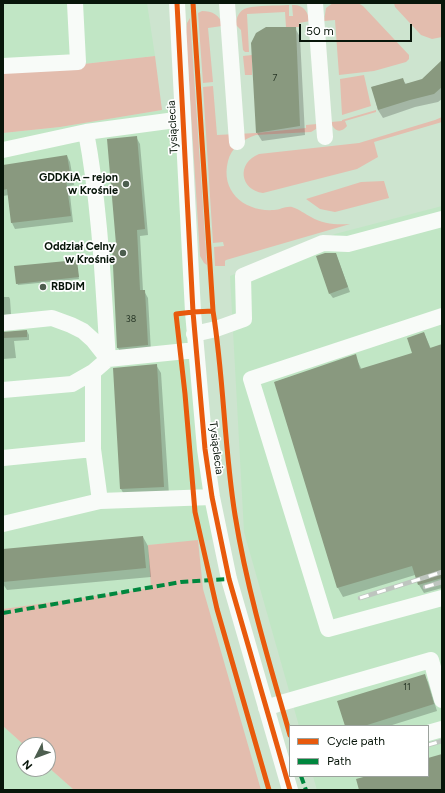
<!DOCTYPE html>
<meta charset="utf-8">
<style>
body{margin:0}
#map{position:relative;width:445px;height:793px;overflow:hidden;background:#cde4cf;font-family:Figtree,sans-serif}
canvas{display:block}
.frame{position:absolute;inset:0;border:4px solid #08160a;pointer-events:none}
.legend{position:absolute;left:289px;top:725px;width:140px;height:52px;box-sizing:border-box;background:#fff;border:1px solid #9ca29d;margin:0;padding:5px 7px;list-style:none;font-size:12px;color:#08160a}
.legend li{display:flex;align-items:center;gap:8px;height:20px}
.legend b{width:20px;border:1px solid #9ca29d}
.north{position:absolute;left:16px;top:737px;width:40px;height:40px;box-sizing:border-box;background:#fff;border:1px solid #9ca29d;border-radius:50%;rotate:228deg;font-size:11px;font-weight:700;line-height:16px;text-align:center;color:#08160a}
.north::after{content:'';display:block;margin:auto;width:14px;height:18px;background:#4d5e4f;clip-path:polygon(50% 0,100% 100%,50% 72%,0 100%)}
.scale{position:absolute;left:299px;top:24px;width:113px;height:18px;box-sizing:border-box;border:2px solid #08160a;border-top:0;padding-left:5px;font-size:12px;line-height:14px;white-space:nowrap;color:#08160a;-webkit-text-stroke:3px #fff;paint-order:stroke}
</style>
<div id="map">
<canvas width="445" height="793"></canvas>
<div class="frame"></div>
<ul class="legend">
<li><b style="height:5px;background:#e8590c"></b>Cycle path</li>
<li><b style="height:5px;background:#00873e"></b>Path</li>
</ul>
<div class="north">N</div>
<div class="scale">50 m</div>
</div>
<script>
const g = document.querySelector('canvas').getContext('2d');
g.lineJoin = 'round';
function fill(path, color) { g.fillStyle = color; g.fill(path, 'evenodd'); }
function strokePath(path, color, width, dash) { g.strokeStyle = color; g.lineWidth = width; g.lineCap = dash ? 'butt' : 'round'; g.setLineDash(dash || []); g.stroke(path); }
function label(font, color, halo, rows, align = 'center') {
  g.font = font + ' Figtree,sans-serif'; g.lineWidth = 3.5; g.setLineDash([]); g.textBaseline = 'middle'; g.strokeStyle = halo; g.fillStyle = color; for (const [text, x, y, turn = 0] of rows) {
    g.save(); g.translate(x, y); g.rotate((+turn || 0) * Math.PI / 180); g.textAlign = isNaN(turn) ? turn : align; if (halo) g.strokeText(text, 0, 0); g.fillText(text, 0, 0); g.restore();
  }
}
const built = new Path2D(`
 M3,3H147L155,56L3,73Z
 M179,109L221,539L149,545L152,588L3,609V133L60,127L162,110Z
 M442,206V790H317L313,776H428V726H299L244,532L230,276L335,234Z
 M3,726L24,745V769H48V767L74,790H3Z`);
const green = new Path2D(`
 M333,3H358L363,6L409,55V59L406,62L374,71L339,75L335,20L324,21L326,8Z
 M394,3H442V37L432,39L421,35L395,7Z
 M289,5V16H293L292,5C303,4 308,12 310,21L299,23V27H286L285,12L247,14L249,52H245L243,50L241,30L236,25C236,18 239,10 247,8C257,5 278,6 289,5Z
 M202,11C212,11 221,15 222,26L208,28L213,82L203,83L198,13Z
 M190,18L207,265L204,263L200,256L186,33L187,23Z
 M252,55V75H245L243,56Z
 M155,56L162,110L60,127L3,133V73Z
 M364,75L371,106L342,115L340,79Z
 M213,86L217,135L256,133L306,128V125L317,124L316,129L311,132L256,135C243,139 231,148 228,161C220,192 245,212 274,210C280,210 285,206 292,207C299,209 305,214 311,217C323,224 336,225 350,224L226,260L225,261V266H215L214,247L224,246L223,242L213,243L203,87Z
 M376,110V112L345,121L347,126C341,134 333,131 331,122L342,121V120Z
 M442,117V122L374,142L378,157L357,169L263,193C240,190 236,163 259,154L359,143L435,120Z
 M384,181L389,198L335,212L320,209L306,199L361,182Z
 M198,540L203,589L261,790H74L48,767V745H24L3,726V609L151,588L148,545Z`);
const shadow = new Path2D(`
 M295,28L300,37L305,135L262,141L257,133Z
 M442,62V99L438,102L415,107L383,118L378,110L372,87L402,79L406,84L422,80Z
 M136,137L140,144L148,235L140,236L143,291H144L148,298L151,352L122,355L118,348L113,246L117,245Z
 M67,156L70,162L74,185L69,186L73,222L15,229L12,223L9,195L3,196V166Z
 M336,254L350,292L333,298L330,294Z
 M76,261L79,279L18,285L17,283Z
 M3,297H9L10,299L11,314L3,315Z
 M27,331L29,335V340L14,341L16,358L3,359V333Z
 M424,333L431,349L442,345V588L424,593L419,585L415,575L343,597L338,588L275,382L355,356L362,370L414,354Z
 M156,365L161,373L169,495L126,498L121,489L114,369Z
 M143,537L148,546L151,577L7,590L3,584V550Z
 M424,675L428,682L437,711L389,726H347Z`);
const building = new Path2D(`
 M266,27H296L300,126L256,133L251,43L256,33Z
 M442,60V87L434,94L410,100L378,110L371,87L403,78L405,84L422,79Z
 M137,136L145,229L137,230L140,290H145L148,345L117,348L112,245L116,244L107,139Z
 M67,155L71,179L66,180L71,216L11,223L7,189L3,190V165Z
 M325,253H336L348,287L329,294L316,256Z
 M77,260L79,277L16,284L14,266Z
 M27,330V337L3,338V332Z
 M424,332L430,348L442,344V578L418,585L412,566L337,588L274,382L356,354L360,369L412,353L407,338Z
 M157,364L164,487L120,489L113,368Z
 M143,536L146,568L3,582V549Z
 M425,674L434,704L364,726H345L337,701Z
 M442,754V790H359L356,779L367,776H428V758Z`);
const minor = new Path2D(`
 M177,3L193,312L205,449L212,497L229,579L290,790
 M227,3L237,142
 M315,3L325,137
 M3,66L78,62L75,3
 M86,132C100,206 103,283 108,359
 M3,150L86,132L183,119
 M442,316L251,379L328,629L442,598
 M3,323L52,318L71,325L83,331L93,340L108,359
 M194,334L216,329L244,319L243,276L323,243L348,244L442,219
 M93,372V449L100,501
 M3,390L72,384L93,372L108,359L196,350
 M3,458L93,449
 M3,524L100,501L212,497
 M266,708L281,703L431,660L442,700
 M428,733L442,729`);
const rail = new Path2D(`
 M425,587L442,582
 M360,598L442,572
 M428,745L442,741`);
const quiet = new Path2D(`
 M3,613L181,582L229,579
 M301,776L306,790`);
const cycleway = new Path2D(`
 M177,3L193,312L205,449L212,497L229,579L290,790
 M193,3L213,311C224,379 224,447 235,515C247,590 269,662 290,735
 M213,311L193,312L176,314L185,394L195,512L217,609L269,790`);
const markers = [
 [126,184,4,"#4d5e4f"],
 [123,253,4,"#4d5e4f"],
 [43,287,4,"#4d5e4f"]
];
const numberNames = [
 ["7",275,78],
 ["38",131,319],
 ["11",407,687]
];
const streetNames = [
 ["Tysiąclecia",173,127,-93],
 ["Tysiąclecia",216,448,83]
];
const poiNames = [
 ["GDDKiA – rejon",118,178],
 ["w Krośnie",118,191],
 ["Oddział Celny",115,247],
 ["w Krośnie",115,260],
 ["RBDiM",51,287,"left"]
];
fill(built, '#c1e6c5');
fill(green, '#e3bdae');
fill(shadow, '#0003');
fill(building, '#89997f');
strokePath(minor, '#f8fbf8', 16);
strokePath(rail, '#bec5bf', 4.5);
strokePath(rail, '#fff', 3, [9]);
strokePath(quiet, '#00873e', 4, [8, 4]);
strokePath(cycleway, '#e8590c', 5);
for (const [x, y, r, color] of markers) { const dot = new Path2D(); dot.arc(x, y, r, 0, 2 * Math.PI); g.fillStyle = color; g.fill(dot); strokePath(dot, '#fff', 1.5); }
label('9px', '#283727', null, numberNames);
label('11px', '#08160a', '#fff', streetNames);
label('bold 11px', '#08160a', '#fff', poiNames, 'right');
</script>
